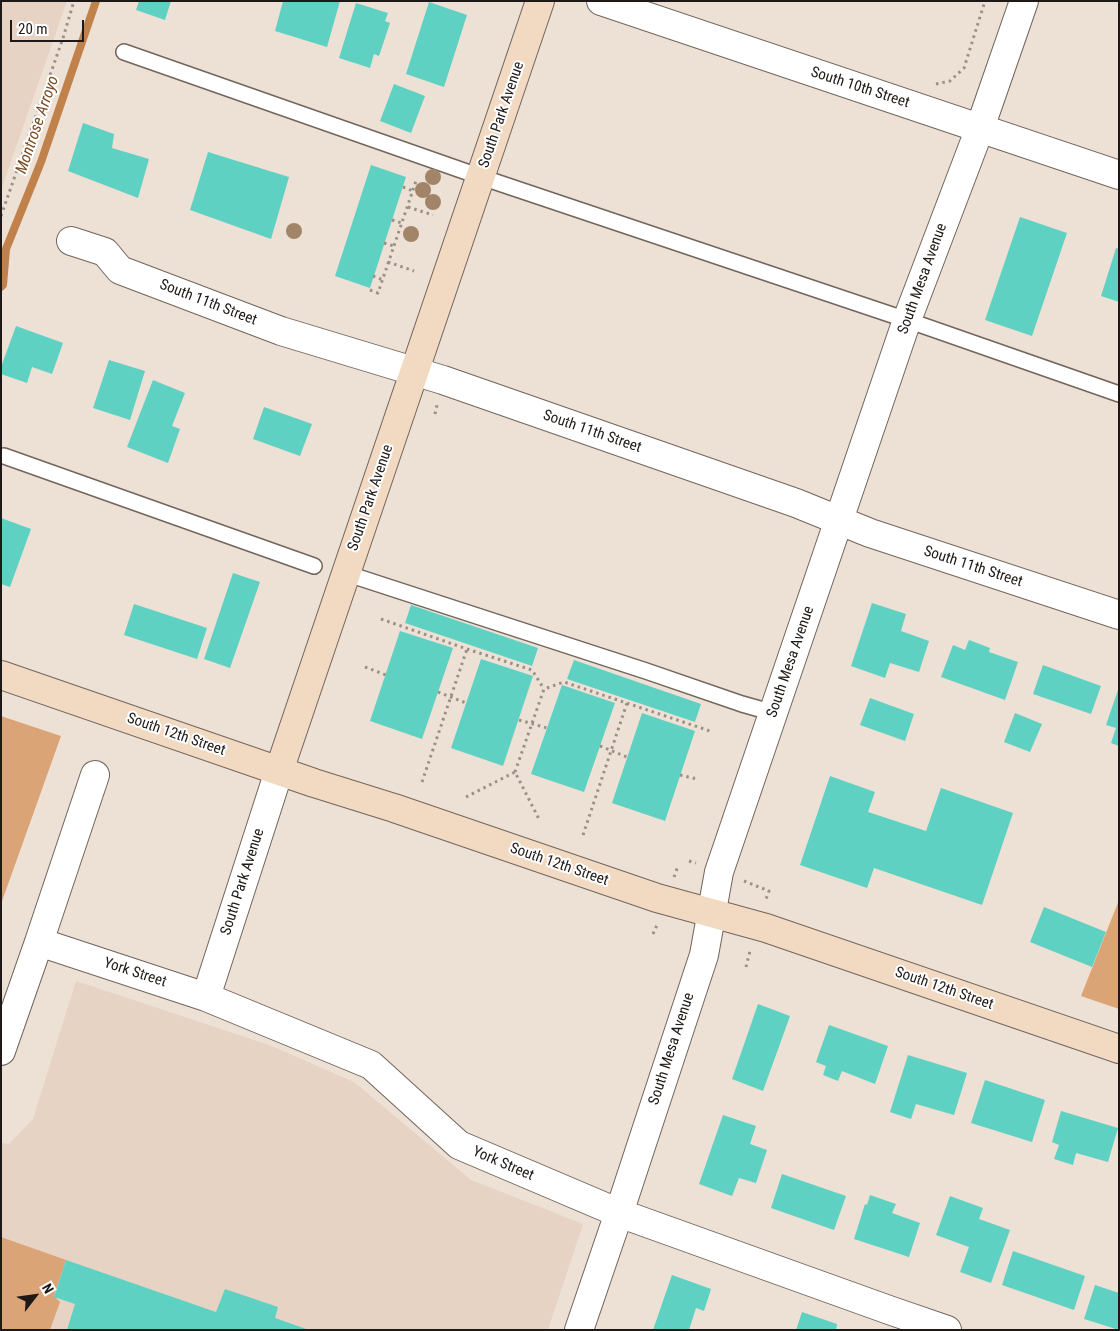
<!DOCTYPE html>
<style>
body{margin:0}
#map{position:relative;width:1120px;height:1331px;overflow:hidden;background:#ede0d5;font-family:"Roboto Condensed",sans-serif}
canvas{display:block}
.frame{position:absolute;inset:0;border:2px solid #1e1916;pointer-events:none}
.north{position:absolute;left:10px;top:1271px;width:50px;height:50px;-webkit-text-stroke:4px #fff;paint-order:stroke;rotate:60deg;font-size:14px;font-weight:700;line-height:20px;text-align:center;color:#1e1916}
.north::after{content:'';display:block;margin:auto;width:18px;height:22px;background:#1e1916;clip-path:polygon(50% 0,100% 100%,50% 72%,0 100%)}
.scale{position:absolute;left:10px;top:20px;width:74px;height:22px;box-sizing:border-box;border:2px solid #1e1916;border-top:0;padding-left:6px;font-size:15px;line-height:18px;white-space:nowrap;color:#1e1916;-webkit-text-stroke:4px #fff;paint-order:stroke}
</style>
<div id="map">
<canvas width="1120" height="1331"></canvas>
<div class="frame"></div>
<div class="north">N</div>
<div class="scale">20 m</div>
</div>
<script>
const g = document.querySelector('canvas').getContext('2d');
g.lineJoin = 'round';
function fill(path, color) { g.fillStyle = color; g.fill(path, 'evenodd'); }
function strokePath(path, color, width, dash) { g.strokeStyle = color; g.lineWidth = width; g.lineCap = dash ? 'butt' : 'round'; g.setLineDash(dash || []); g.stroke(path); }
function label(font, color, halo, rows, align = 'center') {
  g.font = font + ' "Roboto Condensed",sans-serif'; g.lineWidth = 4; g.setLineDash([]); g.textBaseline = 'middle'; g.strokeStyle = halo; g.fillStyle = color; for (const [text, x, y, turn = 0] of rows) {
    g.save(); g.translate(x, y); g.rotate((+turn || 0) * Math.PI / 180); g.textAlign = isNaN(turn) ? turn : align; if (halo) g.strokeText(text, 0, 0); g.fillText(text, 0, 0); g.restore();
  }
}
const built = new Path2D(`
 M1,1H67L1,190Z
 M76,981L269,1045L354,1082L471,1180L583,1224L548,1330H1V1143L9,1144L33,1119Z`);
const green = new Path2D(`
 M1,716L61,736L1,904Z
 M1119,900V1009L1081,996Z
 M1,1237L66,1260L54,1296L60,1302L50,1330H1Z`);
const stream = new Path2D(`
 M1,287L3,285L6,249L41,162L96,1`);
const building = new Path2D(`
 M139,1H171L165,20L136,10Z
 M283,1H340L327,47L275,31Z
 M429,2L467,15L444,87L406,74Z
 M356,3L388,13L385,21L390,23L379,56L374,54L370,68L339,58Z
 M394,84L425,96L411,133L380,121Z
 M83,123L114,134L112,148L149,159L138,198L68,171Z
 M208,152L289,177L271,239L190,210Z
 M371,165L406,177L370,288L335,276Z
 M1020,217L1067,233L1032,336L985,320Z
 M1116,248L1119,249V302L1101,296Z
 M16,326L63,343L52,374L32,367L27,383L1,374V367Z
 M109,360L145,371L130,420L93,408Z
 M153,380L185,393L172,426L180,429L168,463L127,447Z
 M264,407L312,424L300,456L253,439Z
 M1,518L31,529L10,587L1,584Z
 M233,573L260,582L230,668L204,659Z
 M872,603L906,614L901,631L929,641L919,672L890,663L885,678L851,666Z
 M134,604L207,628L197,659L124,635Z
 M411,605L538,648L532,666L405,623Z
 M400,631L453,648L422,739L370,721Z
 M969,640L990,648L989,652L1018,662L1005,700L941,677L953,645L965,650Z
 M481,659L533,676L503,766L451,748Z
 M574,660L701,704L695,722L567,679Z
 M1043,665L1101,686L1091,714L1033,694Z
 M562,685L615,703L584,792L531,774Z
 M1118,690H1119V746L1111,743L1116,728L1106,725Z
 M870,698L914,714L905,741L860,725Z
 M642,713L695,731L665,821L612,803Z
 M1015,713L1042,724L1030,752L1004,742Z
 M830,776L875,792L868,812L926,831L941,788L1013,813L982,905L874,868L867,888L800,865Z
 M1044,907L1106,932L1092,967L1030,942Z
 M758,1004L790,1016L763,1091L732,1079Z
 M829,1025L888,1046L875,1084L842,1071L838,1081L823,1075L826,1066L816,1062Z
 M908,1055L967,1073L954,1115L916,1104L911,1119L890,1112Z
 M985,1080L1045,1100L1032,1142L971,1123Z
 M1061,1111L1118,1128L1108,1162L1076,1153L1073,1165L1054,1159L1059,1145L1052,1142Z
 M723,1115L756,1126L750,1144L767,1150L756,1183L739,1178L732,1196L699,1184Z
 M782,1174L846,1196L834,1230L771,1208Z
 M870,1195L896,1204L892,1213L920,1223L909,1257L854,1239L865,1204L867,1205Z
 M950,1196L983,1208L979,1219L1010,1230L991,1283L960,1272L969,1247L936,1235Z
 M1013,1251L1085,1276L1074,1310L1002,1285Z
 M66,1260L216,1312L225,1289L278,1307L275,1318L309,1330H67L75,1304L54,1297Z
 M672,1275L711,1289L704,1311L696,1308L689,1330H653Z
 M1095,1285L1119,1293V1330L1084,1319Z
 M802,1312L837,1324L836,1330H796Z`);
const path = new Path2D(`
 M936,84L950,81L964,68L985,1
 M403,187L413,191
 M408,207L433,215
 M1,216L63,38L74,1
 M392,220L402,223
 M384,243L394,246
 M388,262L414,271
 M373,276L383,280
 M370,290L378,293L416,181
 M435,414L437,405
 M381,619L467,649L532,670L544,689
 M365,667L386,675
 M438,692L466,703
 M519,720L547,728
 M600,746L627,757
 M515,772L544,689L564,682L713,732
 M680,775L697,779
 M422,782L467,649
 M466,797L515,772L540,821
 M583,835L627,703
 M689,861L696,863
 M674,877L678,866
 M744,881L769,891L765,902
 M653,934L657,925
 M746,967L750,951`);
const lane = new Path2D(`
 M124,52L481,177L907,320L1119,394
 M4,456L314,566
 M345,573L646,671L742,704L774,713`);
const street = new Path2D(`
 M601,1L1119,175
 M71,241L105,252L120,270L281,331L443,380L796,503L870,533L1119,615
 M95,775L39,942L206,997L371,1065L459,1145L619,1213L889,1310L947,1330
 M206,997L279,771
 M1,1051L39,942
 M579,1330L619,1213L704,955L719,872L907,320L980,128L1024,1`);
const secondary = new Path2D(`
 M1,675L314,783L394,808L657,898L766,928L1119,1049
 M279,771L540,1`);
const trees = [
 [433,177],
 [423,190],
 [433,202],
 [294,231],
 [411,234]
];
const streetNames = [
 ["South 10th Street",860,88,18],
 ["South Park Avenue",502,115,-71],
 ["South Mesa Avenue",923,279,-70],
 ["South 11th Street",208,303,21],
 ["South 11th Street",592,432,19],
 ["South Park Avenue",371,498,-71],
 ["South 11th Street",973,567,18],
 ["South Mesa Avenue",791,662,-71],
 ["South 12th Street",176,735,19],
 ["South 12th Street",559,865,19],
 ["South Park Avenue",243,882,-72],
 ["York Street",135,973,18],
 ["South 12th Street",944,989,19],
 ["South Mesa Avenue",672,1049,-72],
 ["York Street",503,1164,23]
];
const waterNames = [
 ["Montrose Arroyo",38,125,-71]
];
fill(built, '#e6d3c3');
fill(green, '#dba476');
strokePath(stream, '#c0814a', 8);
fill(building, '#5fd1c3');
strokePath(lane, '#71655c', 18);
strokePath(street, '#71655c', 30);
strokePath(secondary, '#71655c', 30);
strokePath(path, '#9a9088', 3, [2.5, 4]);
strokePath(lane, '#fff', 15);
strokePath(street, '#fff', 28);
strokePath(secondary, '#f2dac2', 28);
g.fillStyle = '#a28569';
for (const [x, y] of trees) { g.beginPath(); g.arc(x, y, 8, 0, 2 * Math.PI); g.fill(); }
label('15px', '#1e1916', '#fff', streetNames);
label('italic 16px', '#774b22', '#fff', waterNames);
</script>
